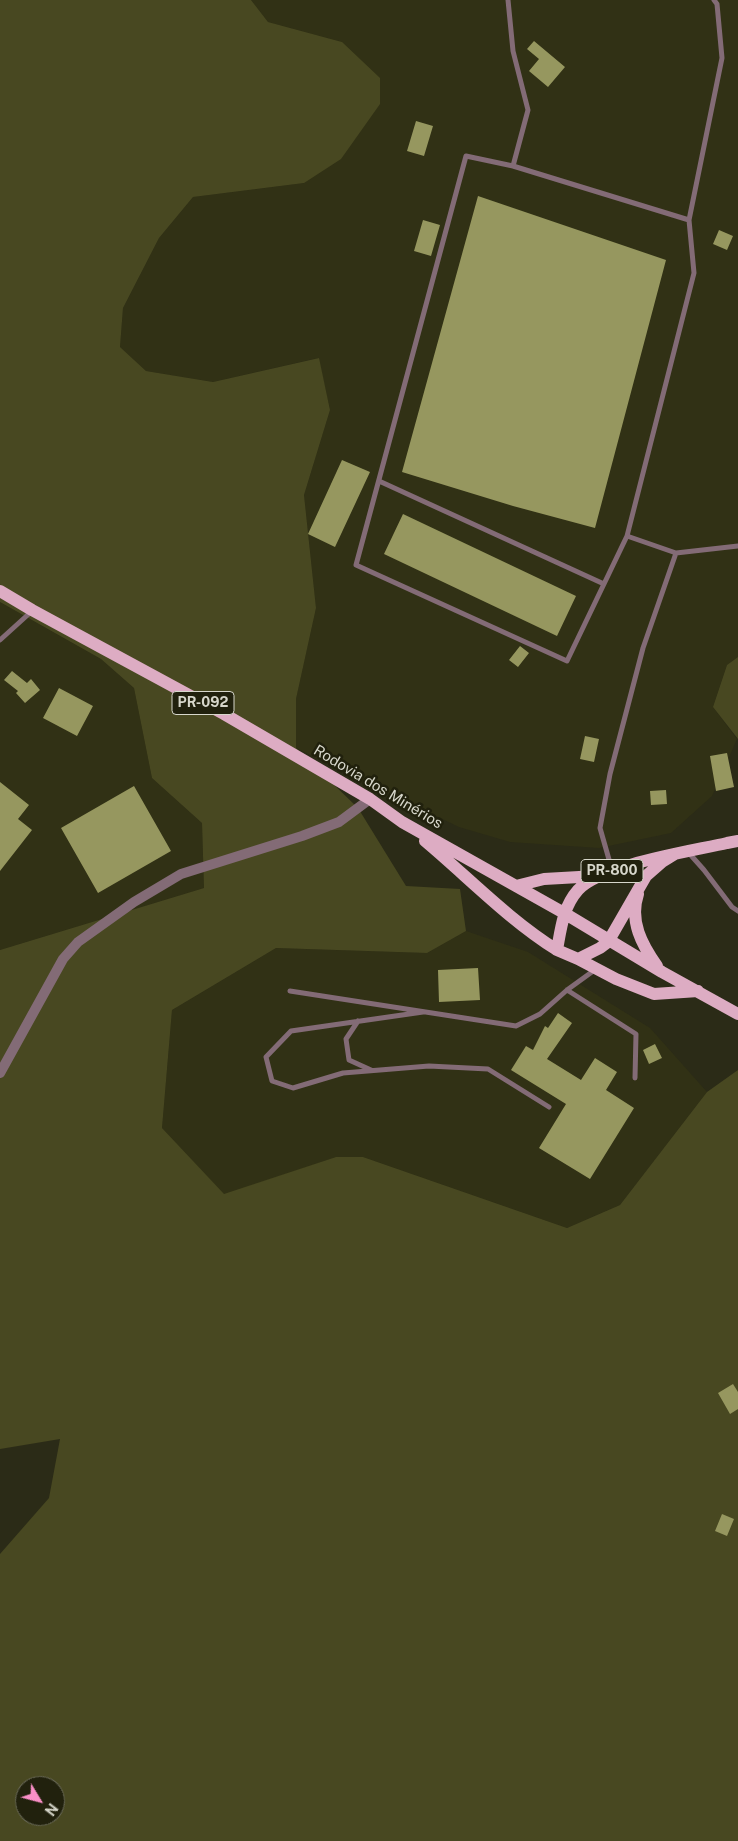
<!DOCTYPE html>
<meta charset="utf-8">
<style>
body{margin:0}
#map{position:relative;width:738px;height:1841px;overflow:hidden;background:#2b2b17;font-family:"Public Sans",sans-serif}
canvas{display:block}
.north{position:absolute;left:15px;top:1776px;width:50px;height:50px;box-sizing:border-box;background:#21210d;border:1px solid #6a6a59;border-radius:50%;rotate:127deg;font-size:14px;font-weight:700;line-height:20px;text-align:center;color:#d7d7cb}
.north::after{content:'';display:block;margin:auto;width:18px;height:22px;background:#fa8fc7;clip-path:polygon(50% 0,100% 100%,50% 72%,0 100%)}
</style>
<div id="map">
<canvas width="738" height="1841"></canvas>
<div class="north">N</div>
</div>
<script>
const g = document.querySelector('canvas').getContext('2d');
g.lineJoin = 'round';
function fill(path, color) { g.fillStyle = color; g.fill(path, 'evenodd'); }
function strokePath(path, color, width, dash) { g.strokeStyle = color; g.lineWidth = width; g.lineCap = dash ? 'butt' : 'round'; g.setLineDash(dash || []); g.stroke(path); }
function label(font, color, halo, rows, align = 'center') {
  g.font = font + ' "Public Sans",sans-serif'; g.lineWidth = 5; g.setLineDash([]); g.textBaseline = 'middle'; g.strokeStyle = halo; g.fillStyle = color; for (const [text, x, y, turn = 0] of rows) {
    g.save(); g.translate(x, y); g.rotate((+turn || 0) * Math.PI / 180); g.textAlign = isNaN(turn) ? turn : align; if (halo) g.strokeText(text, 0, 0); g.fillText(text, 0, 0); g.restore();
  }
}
const built = new Path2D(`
 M251,0H738V657L727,665L713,707L737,739L712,796L671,833L599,848L510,842L459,827L296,748V699L316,608L304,495L330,410L318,358L213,382L146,371L120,347L123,308L159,238L193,197L304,183L342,42L268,22Z
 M0,602L101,659L134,688L152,778L202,823L204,888L0,950Z
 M466,931L528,952L650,1028L707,1092L620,1205L567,1228L363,1157H336L224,1195L162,1128L172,1010L276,948L427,953Z`);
const green = new Path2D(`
 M0,0H251L268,22L342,42L380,78V104L341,159L304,183L193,197L159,238L123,308L120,347L146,371L213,382L319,358L330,410L304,495L316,608L296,699V748L358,808L406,886L460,889L466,931L427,953L276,948L172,1010L162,1128L224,1194L336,1157H363L567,1228L620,1205L707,1092L738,1070V1841H0V1554L49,1498L60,1439L0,1449V950L204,888L202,823L152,778L134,688L101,659L0,602ZM25,1786H55V1816H25Z
 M738,657V739L713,707L727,665Z`);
const building = new Path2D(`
 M534,41L565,67L548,87L529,71L539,59L527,49Z
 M416,121L433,126L424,156L407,151Z
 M478,196L666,260L595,528L513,506L402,472Z
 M423,220L440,225L431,256L414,251Z
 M719,230L733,236L727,250L713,244Z
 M342,460L370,472L335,547L308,534Z
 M403,514L576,596L557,636L384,554Z
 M520,646L529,653L518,667L509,660Z
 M12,671L27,683L31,679L40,690L25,703L16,693L18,691L4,680Z
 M59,688L93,706L77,736L43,718Z
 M585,736L599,739L594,762L580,759Z
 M727,753L734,787L716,791L710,756Z
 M0,782L29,805L18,819L32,830L0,871Z
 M134,786L171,851L98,893L61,828Z
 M666,790L667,804L651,805L650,791Z
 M478,968L480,1000L439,1002L438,970Z
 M558,1013L572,1023L547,1059L581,1080L595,1058L617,1072L606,1090L634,1108L590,1179L539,1148L566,1104L511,1070L526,1046L533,1050L545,1026L548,1028Z
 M655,1044L662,1058L649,1064L643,1050Z
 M733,1384L738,1392V1409L730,1414L718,1393Z
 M722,1514L734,1519L727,1536L715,1531Z`);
const service = new Path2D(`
 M508,0L513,51L528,110L513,166
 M689,220L513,166L466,156L356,565L567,661L627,536L694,273L689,220L722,58L717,4L714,0
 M379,481L604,584
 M627,536L676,553L738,546
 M0,640L32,611
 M688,852L704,870L732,907L738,911
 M612,870L600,828L610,774L643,648L676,553
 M567,990L636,1034L635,1078
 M290,991L516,1026L540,1014L567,990L596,969
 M423,1012L291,1031L266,1057L272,1081L293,1088L343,1073L429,1066L488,1069L549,1107
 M358,1021L346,1039L349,1060L371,1070`);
const minor = new Path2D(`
 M0,1073L63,959L78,942L134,902L181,874L302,836L339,822L370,799`);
const primary = new Path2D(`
 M0,591L32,610L224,714L370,799L402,822L564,913L662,972L738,1014
 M425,841C469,878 509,920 557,950
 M675,854L662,862L646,876L608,942L600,948L578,959L557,950C561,928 563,907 578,890C600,865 693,851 727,843L738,841
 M516,886L544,879L597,876
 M638,894C629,921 642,945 657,966
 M578,959L616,979L654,994L698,991`);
const shields = [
 [203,703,62],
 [612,871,62]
];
const shieldNames = [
 ["PR-092",203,703],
 ["PR-800",612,871]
];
const streetNames = [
 ["Rodovia dos Minérios",378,787,31]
];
fill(built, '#313115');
fill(green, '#484821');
fill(building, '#96975f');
strokePath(service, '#836b76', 5);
strokePath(minor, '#836b76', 10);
strokePath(primary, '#ddacc3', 12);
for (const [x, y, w] of shields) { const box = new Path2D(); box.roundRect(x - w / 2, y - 11.5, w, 23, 4); g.fillStyle = '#21210d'; g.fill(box); strokePath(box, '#d7d7cb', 1); }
label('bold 14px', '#d7d7cb', null, shieldNames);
label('15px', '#d7d7cb', '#21210d', streetNames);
</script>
